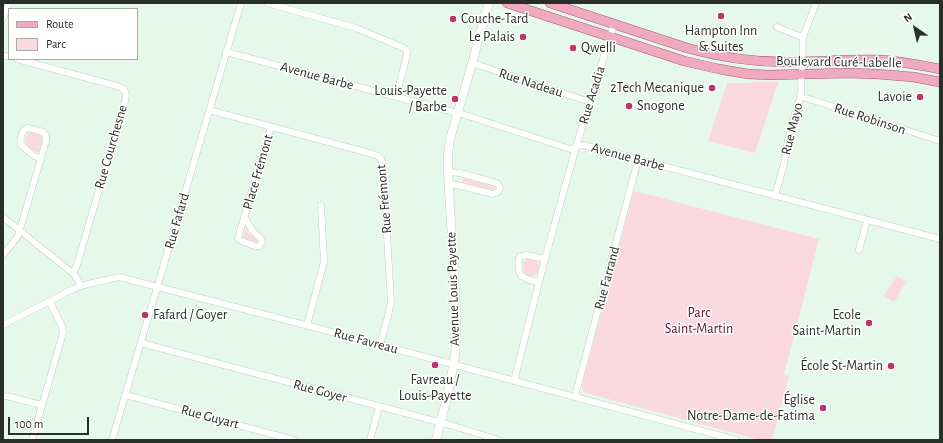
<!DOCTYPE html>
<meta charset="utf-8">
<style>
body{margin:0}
#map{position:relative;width:943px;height:443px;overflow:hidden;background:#e6f7eb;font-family:"Alegreya Sans",sans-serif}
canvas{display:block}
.frame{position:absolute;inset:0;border:4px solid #282e29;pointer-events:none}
.legend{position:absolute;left:8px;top:8px;width:130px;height:52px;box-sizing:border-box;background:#fff;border:1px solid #a9aba9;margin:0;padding:5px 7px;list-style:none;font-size:12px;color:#282e29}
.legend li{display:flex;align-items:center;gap:8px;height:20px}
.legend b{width:20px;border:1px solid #a9aba9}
.north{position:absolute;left:895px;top:8px;width:40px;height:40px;-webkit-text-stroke:3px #fff;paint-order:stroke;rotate:326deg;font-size:11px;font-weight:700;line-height:16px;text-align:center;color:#282e29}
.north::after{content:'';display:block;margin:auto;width:14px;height:18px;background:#282e29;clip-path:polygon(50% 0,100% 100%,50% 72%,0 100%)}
.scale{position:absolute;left:8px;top:417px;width:81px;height:18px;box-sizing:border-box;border:2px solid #282e29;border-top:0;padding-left:5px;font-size:12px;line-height:14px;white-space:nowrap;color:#282e29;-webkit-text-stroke:3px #fff;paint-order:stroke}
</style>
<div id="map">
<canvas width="943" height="443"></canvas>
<div class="frame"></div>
<ul class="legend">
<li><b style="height:5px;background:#efaac1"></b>Route</li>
<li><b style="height:11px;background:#fad8e0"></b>Parc</li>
</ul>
<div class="north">N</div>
<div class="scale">100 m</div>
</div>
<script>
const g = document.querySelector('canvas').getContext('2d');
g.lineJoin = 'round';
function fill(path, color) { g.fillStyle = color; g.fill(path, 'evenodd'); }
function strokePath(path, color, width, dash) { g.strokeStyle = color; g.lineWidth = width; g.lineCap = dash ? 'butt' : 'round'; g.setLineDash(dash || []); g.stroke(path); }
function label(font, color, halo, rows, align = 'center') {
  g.font = font + ' "Alegreya Sans",sans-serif'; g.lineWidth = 3; g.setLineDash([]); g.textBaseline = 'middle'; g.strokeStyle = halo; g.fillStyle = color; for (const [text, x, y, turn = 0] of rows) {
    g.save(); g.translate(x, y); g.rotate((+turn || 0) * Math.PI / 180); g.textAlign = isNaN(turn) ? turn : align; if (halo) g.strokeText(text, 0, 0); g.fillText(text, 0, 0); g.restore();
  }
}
const green = new Path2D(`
 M756,82H779L775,92L755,153L708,141L727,83H748Z
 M29,133C40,133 44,135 41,146H39V147L41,148L38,152C28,151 21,141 29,133Z
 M464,178L493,186L495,187V189L492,190L467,184V182L466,181L465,183H463L462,180Z
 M634,191L819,239L784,375L789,376L772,440H760L586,393L583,391L582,385Z
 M246,229L249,233L248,234V235L250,234L257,240V242H256L243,238L245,230Z
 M527,259C530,259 535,260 537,262C542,266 538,273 534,276H527L524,272L523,262L524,261L525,262L526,261L525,260Z
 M897,276L906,282L894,302L884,296Z`);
const street = new Path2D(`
 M267,3L356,28L404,48L407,51V55L396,97
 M3,19L9,3
 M777,27L799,36L803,37
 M226,52L465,115L570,149L583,145L940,239
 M3,55L9,57
 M17,59L117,86C126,89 127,93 125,101L77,265L73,273
 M472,63L590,102
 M800,96L940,141
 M209,110L373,154C383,157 382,161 383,170L391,301L388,316L380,345
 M448,172L460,173L493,182L498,184L500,188L498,192L493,194L457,185L449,184
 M775,196L784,164L788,140L801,94L803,37L816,3
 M3,217L75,275L81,286
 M245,218L252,230L261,239L262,242L259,246H255L241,241L238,238L271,127
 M859,250L867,220
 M3,255L18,236L46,141V136L43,132L28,128C21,129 20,139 21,145L34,156L41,159
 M539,282L529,280L521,276C519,271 517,261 520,256L527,255L545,259
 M3,325L73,289L88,284L119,277L313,327L736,440
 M307,325L324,262L321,205
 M141,343L450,425L499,440
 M514,381L545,259L576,147L614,24
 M126,395L294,440
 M3,396L11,397L41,405
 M575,396L638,160
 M32,440L63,333L62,326L49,301
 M112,440L241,3
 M370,440L379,407`);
const secondary = new Path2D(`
 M436,440L448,393L455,356L456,341V308L448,172V154L450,139L474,57L479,36L489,3`);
const primary = new Path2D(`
 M507,3L684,61L719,69L748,74L770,75L848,73L877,74L913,77L940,82
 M550,3L687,48C719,57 752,62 786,62C817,62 849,59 880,60C900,61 920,65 940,69`);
const markers = [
 [721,16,4,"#be336b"],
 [453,19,4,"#be336b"],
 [523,37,4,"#be336b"],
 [573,48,4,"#be336b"],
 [712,88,4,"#be336b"],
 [920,97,4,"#be336b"],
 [455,99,4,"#be336b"],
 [629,106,4,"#be336b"],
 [145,315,4,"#be336b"],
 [869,323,4,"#be336b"],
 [435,365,4,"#be336b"],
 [891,366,4,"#be336b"],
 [823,408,4,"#be336b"]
];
const poiNames = [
 ["Couche-Tard",461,19,"left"],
 ["Hampton Inn",721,31,"center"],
 ["& Suites",721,47,"center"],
 ["Le Palais",515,37],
 ["Qwelli",581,48,"left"],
 ["2Tech Mecanique",704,88],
 ["Louis-Payette",447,91],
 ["/ Barbe",447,107],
 ["Lavoie",912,97],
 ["Snogone",637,106,"left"],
 ["Fafard / Goyer",153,315,"left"],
 ["Ecole",861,315],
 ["Saint-Martin",861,331],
 ["École St-Martin",883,366],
 ["Favreau /",435,380,"center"],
 ["Louis-Payette",435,396,"center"],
 ["Église",815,400],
 ["Notre-Dame-de-Fatima",815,416]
];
const streetNames = [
 ["Boulevard Curé-Labelle",839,62,1],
 ["Avenue Barbe",317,76,15],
 ["Rue Nadeau",531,83,18],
 ["Rue Acadia",592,95,-73],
 ["Rue Robinson",870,119,18],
 ["Rue Mayo",792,129,-76],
 ["Rue Courchesne",111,147,-74],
 ["Avenue Barbe",628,157,15],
 ["Place Frémont",258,172,-74],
 ["Rue Frémont",384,199,-95],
 ["Rue Fafard",177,221,-74],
 ["Rue Farrand",607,278,-75],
 ["Avenue Louis Payette",453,289,-92],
 ["Rue Favreau",366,341,15],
 ["Rue Goyer",320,391,15],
 ["Rue Guyart",210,417,15]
];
const parkNames = [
 ["Parc",699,313],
 ["Saint-Martin",699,329]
];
fill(green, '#fad8e0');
strokePath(street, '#bfcfc3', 7);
strokePath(secondary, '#bfcfc3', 9);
strokePath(primary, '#a35a70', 10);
strokePath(street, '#fff', 6);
strokePath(secondary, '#fff', 8);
strokePath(primary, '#efaac1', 9);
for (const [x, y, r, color] of markers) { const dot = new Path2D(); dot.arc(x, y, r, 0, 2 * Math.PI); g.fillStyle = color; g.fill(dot); strokePath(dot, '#fff', 1.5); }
label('14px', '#282e29', '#fff', poiNames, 'right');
label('14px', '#282e29', '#fff', streetNames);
label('14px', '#5f1031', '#fff', parkNames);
</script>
